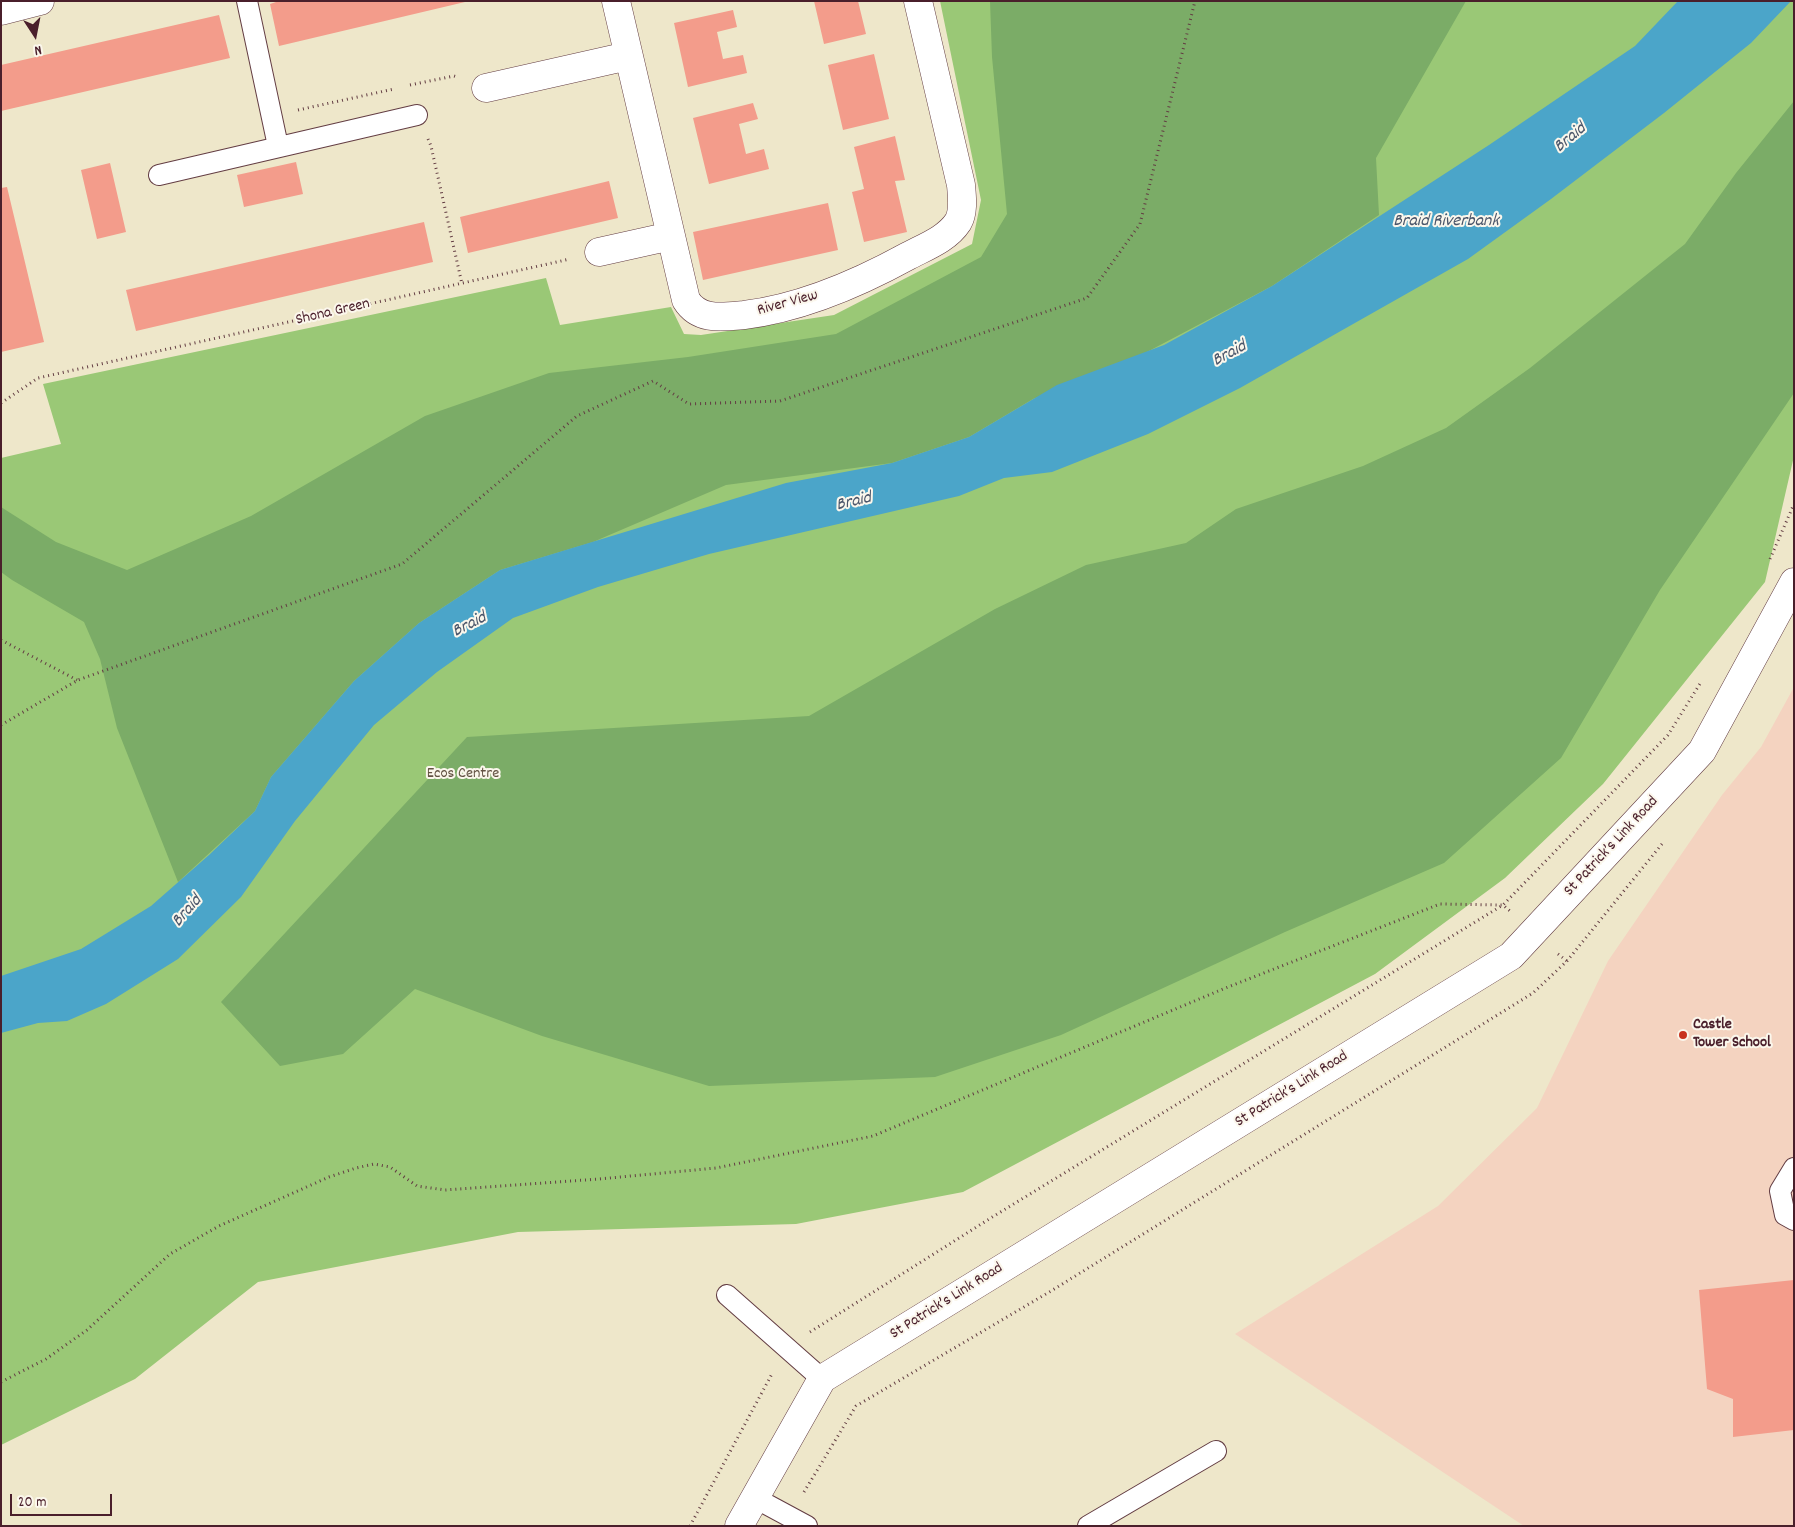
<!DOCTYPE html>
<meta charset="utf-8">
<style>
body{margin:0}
#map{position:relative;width:1795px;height:1527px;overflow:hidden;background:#eee7ca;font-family:Dekko,sans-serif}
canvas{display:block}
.frame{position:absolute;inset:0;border:2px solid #4a1f2b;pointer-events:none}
.north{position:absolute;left:10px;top:10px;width:50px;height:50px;-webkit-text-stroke:4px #fbf7ec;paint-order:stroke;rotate:169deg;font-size:14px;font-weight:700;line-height:20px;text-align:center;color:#4a1f2b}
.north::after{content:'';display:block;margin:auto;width:18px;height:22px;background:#4a1f2b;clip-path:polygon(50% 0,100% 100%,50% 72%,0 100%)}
.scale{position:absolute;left:10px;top:1494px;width:102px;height:22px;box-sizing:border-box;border:2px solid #4a1f2b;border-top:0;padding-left:6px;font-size:15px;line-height:18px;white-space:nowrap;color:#4a1f2b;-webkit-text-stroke:4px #fbf7ec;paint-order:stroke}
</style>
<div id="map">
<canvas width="1795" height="1527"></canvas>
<div class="frame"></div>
<div class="north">N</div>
<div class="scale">20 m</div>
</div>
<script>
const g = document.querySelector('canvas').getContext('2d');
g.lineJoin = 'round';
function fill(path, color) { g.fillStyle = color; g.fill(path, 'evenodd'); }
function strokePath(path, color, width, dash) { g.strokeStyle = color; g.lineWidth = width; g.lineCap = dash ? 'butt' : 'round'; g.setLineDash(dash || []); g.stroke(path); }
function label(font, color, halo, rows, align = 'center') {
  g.font = font + ' Dekko,sans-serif'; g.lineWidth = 4; g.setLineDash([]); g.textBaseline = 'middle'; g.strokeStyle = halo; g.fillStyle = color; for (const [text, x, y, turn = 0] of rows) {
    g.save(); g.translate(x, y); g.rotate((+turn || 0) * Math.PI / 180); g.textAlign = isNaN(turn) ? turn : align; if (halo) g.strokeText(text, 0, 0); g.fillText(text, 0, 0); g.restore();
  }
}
const built = new Path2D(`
 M1794,687V1526H1524L1235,1334L1438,1206L1537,1108L1608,961L1722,795L1761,747Z`);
const green = new Path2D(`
 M940,1H1794V456L1765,582L1603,784L1505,878L1375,974L963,1192L796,1224L518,1232L258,1282L135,1379L1,1445V458L61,444L43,384L546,278L560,325L671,307L684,334L701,335L834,315L972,244L981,200Z`);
const forest = new Path2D(`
 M990,1H1466L1376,158L1379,215L1272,286L1145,353L1033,399L969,437L892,463L726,485L593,542L500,570L419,623L354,681L271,777L255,811L178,882L117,728L100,659L84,622L12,580L1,572V507L56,542L127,570L251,516L425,416L549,373L688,357L836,334L981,257L1007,214L992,57Z
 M1794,101V393L1660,590L1561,758L1444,863L1285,932L1061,1035L935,1077L709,1086L542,1036L415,989L343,1054L280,1066L221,1002L467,737L809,716L995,609L1086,565L1186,543L1236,509L1363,466L1446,428L1530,368L1685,244L1736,173Z`);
const water = new Path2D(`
 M1678,1H1791L1751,43L1664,113L1551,199L1468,259L1240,388L1148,434L1052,472L1004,478L959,496L709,554L598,587L513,618L437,672L374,725L295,821L241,897L178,959L106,1004L67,1021L38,1023L1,1033V976L81,949L151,906L209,855L255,811L271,777L354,681L419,623L500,570L786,483L892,463L969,437L1057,385L1164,345L1272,286L1489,145L1635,46Z`);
const building = new Path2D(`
 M279,1H465V2L279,46L270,4Z
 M814,1H858L866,34L824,44Z
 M733,10L737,27L717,32L723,59L743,55L747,73L688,87L674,23Z
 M219,15L230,58L1,111V65Z
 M874,54L889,119L843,130L828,65Z
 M753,103L758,119L739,124L746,154L764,149L769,169L709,184L693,118Z
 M895,136L905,180L895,181L907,232L864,242L852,192L864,189L854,147Z
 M296,162L303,194L244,207L237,175Z
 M110,163L126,232L97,239L81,170Z
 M609,181L618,218L468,253L460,217Z
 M7,187L44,342L1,352V188Z
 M828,203L838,250L703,280L693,232Z
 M424,222L433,262L136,331L126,290Z
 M1794,1280V1430L1733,1437V1399L1707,1389L1699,1290Z`);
const path = new Path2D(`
 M410,85L454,76L457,77
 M298,110L394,89
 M428,139L431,146L462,284
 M1,403L38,378L570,259
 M1770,559L1794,504
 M1,640L77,680
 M1,725L78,680L402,564L577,416L653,381L689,404L780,401L1087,298L1140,224L1195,1
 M1558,954L1567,961
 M810,1332L994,1216L1503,905L1668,735L1701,682
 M1,1382L46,1359L87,1330L170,1254L219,1226L329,1177L356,1168L374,1164L390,1167L417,1186L445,1190L599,1179L716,1168L873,1136L1223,989L1440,904L1503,905L1510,911
 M804,1492L856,1406L1051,1291L1533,993L1567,961L1662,844
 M690,1526L773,1372`);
const lane = new Path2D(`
 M247,1L278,146
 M159,175L417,115
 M1794,1168L1780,1191L1785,1215L1794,1220
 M727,1295L822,1379
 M755,1498L807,1526
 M1088,1526L1216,1451`);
const street = new Path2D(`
 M616,1L686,300C699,321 722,317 744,315C802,308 857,284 908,256C925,247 947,239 958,222C964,212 962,196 961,185L918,1
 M1,11L40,1
 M486,88L628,56
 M599,252L671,236`);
const secondary = new Path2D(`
 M739,1526L822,1379L1511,956L1702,751L1794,582`);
const markers = [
 [1683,1035,5,"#c8321e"]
];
const streetNames = [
 ["River View",788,304,-15],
 ["Shona Green",333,313,-13],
 ["St Patrick’s Link Road",1612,847,-47],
 ["St Patrick’s Link Road",1292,1090,-32],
 ["St Patrick’s Link Road",947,1302,-32]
];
const parkNames = [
 ["Ecos Centre",463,775]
];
const poiNames = [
 ["Castle",1693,1026],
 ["Tower School",1693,1044]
];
const waterNames = [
 ["Braid",1571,139,-40],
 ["Braid Riverbank",1446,223],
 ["Braid",1230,355,-28],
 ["Braid",854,503,-13],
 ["Braid",470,626,-27],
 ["Braid",188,912,-49]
];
fill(built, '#f4d3c0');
fill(green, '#9ac876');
fill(forest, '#7bac67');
fill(water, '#4ba5c9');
fill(building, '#f39c8b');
strokePath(lane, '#633d43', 22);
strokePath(street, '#633d43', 29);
strokePath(secondary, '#633d43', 29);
strokePath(path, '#633d43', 3, [1, 4]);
strokePath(lane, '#fff', 20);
strokePath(street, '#fff', 28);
strokePath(secondary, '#fff', 28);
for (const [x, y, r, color] of markers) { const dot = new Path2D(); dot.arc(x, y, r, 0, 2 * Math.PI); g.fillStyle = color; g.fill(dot); strokePath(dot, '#fbf7ec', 2); }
label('16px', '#4a1f2b', '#fbf7ec', streetNames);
label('16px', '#625242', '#fbf7ec', parkNames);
label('bold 16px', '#4a1f2b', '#fbf7ec', poiNames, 'left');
label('italic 18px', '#4a556a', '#fbf7ec', waterNames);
</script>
